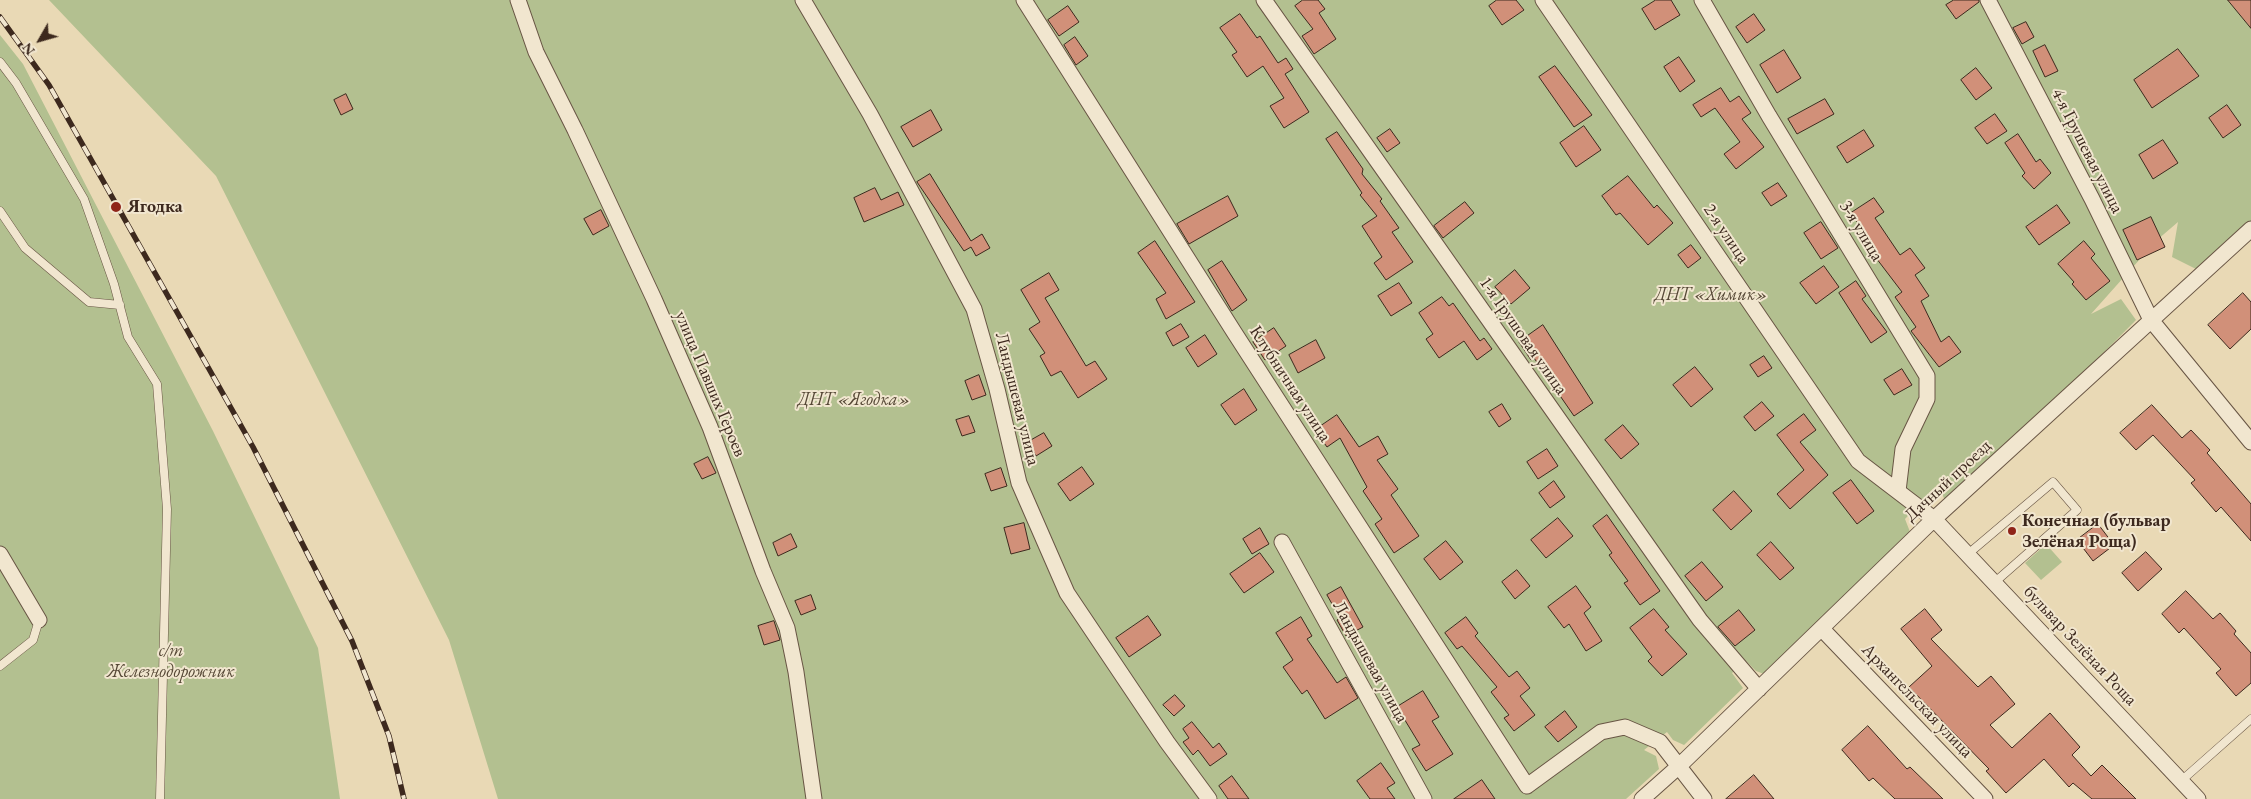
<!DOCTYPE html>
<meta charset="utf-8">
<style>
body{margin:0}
#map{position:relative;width:2251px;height:799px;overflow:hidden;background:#e9d9b5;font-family:"EB Garamond",serif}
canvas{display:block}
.north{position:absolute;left:15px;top:15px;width:50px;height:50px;-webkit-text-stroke:4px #f1e6cf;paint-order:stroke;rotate:232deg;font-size:14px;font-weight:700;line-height:20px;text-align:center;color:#3d291e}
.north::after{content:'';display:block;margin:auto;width:18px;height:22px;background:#3d291e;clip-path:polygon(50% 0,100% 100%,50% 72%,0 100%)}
</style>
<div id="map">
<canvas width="2251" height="799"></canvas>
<div class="north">N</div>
</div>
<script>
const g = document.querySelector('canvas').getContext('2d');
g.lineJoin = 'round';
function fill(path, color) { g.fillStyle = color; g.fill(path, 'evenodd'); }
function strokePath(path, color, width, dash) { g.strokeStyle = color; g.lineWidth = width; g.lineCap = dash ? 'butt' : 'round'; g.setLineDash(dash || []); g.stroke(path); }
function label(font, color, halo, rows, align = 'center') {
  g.font = font + ' "EB Garamond",serif'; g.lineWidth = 4; g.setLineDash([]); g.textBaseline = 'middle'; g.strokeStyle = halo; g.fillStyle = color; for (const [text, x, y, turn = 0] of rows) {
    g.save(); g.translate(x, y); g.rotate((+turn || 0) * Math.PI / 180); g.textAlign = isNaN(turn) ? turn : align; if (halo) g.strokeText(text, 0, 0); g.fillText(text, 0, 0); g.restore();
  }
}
const green = new Path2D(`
 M49,0H2251V224L2200,271L2172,257L2178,222L2157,240L2091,314L2121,299L2136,320L1956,502L1946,503L1938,484L1905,519L1912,537L1764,674L1756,671L1746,661L1732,673L1743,688L1684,745L1673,740L1667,732L1644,750L1656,756L1659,769L1626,799H498L449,640L216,176Z
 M0,35L23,64L213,431L318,648L340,799H0Z
 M2046,544L2062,562L2041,580L2025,563Z`);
const building = new Path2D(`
 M1303,0H1318L1325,9L1319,13L1336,39L1314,54L1302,36L1313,29L1295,6Z
 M1497,0H1516L1524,10L1502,25L1489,6Z
 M1656,0H1671L1680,15L1655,30L1642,9Z
 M1954,0H1979V2L1956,19L1946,5Z
 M2228,0H2251V28Z
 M1068,6L1079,22L1059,36L1048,20Z
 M1240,14L1257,38L1260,36L1278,63L1286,58L1293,69L1285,74L1309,112L1284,128L1270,106L1284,98L1263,66L1247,77L1232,55L1237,52L1220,28Z
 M1754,14L1765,30L1747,43L1736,27Z
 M2026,22L2034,37L2022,44L2013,28Z
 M1075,37L1088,56L1076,65L1064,45Z
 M2045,45L2058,71L2045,77L2033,51Z
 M2178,49L2199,76L2152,108L2134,80Z
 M1784,50L1801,78L1777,93L1760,65Z
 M1679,57L1695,81L1680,92L1664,67Z
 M1555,66L1592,115L1574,127L1539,77Z
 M1976,68L1992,88L1976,100L1961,80Z
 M1721,88L1730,102L1739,96L1751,113L1742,119L1764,147L1736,169L1724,154L1740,142L1715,108L1701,117L1693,105Z
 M346,94L353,109L341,115L334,100Z
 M1825,99L1834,114L1797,134L1788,119Z
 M2227,105L2241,125L2223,138L2209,118Z
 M931,110L942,130L913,147L901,127Z
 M1995,114L2007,131L1987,144L1975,128Z
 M1584,126L1601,150L1576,167L1560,143Z
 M1390,129L1400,143L1387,152L1377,138Z
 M1864,130L1874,146L1847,163L1837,147Z
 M1337,132L1363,169L1362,174L1382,199L1380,201L1399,228L1392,232L1413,262L1386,280L1374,263L1382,257L1362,226L1377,216L1360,195L1362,193L1326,139Z
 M2018,134L2036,162L2040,159L2051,173L2034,189L2022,176L2025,173L2005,143Z
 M2163,140L2178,163L2153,179L2139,155Z
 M930,174L971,241L982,234L990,248L976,256L971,247L964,251L917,182Z
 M1628,176L1654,208L1657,205L1673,223L1648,245L1620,213L1616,215L1602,196Z
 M1778,183L1787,196L1771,206L1762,193Z
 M875,188L881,200L898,192L904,205L864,222L854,198Z
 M1228,196L1238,216L1189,244L1177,224Z
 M1874,198L1884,212L1875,218L1900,255L1910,248L1925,268L1915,275L1929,296L1921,301L1941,342L1949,336L1961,352L1939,367L1911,331L1916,327L1895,297L1902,292L1870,250L1874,247L1851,213Z
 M1465,202L1474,213L1443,238L1434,226Z
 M2057,205L2070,223L2039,245L2026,227Z
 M601,210L609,226L593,235L584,219Z
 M2151,217L2165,247L2137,260L2123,230Z
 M1821,222L1838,248L1821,259L1804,233Z
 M1155,241L1195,302L1166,319L1156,299L1166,293L1138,253Z
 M2084,241L2095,254L2091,258L2110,281L2086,300L2072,284L2074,282L2058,264Z
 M1691,245L1701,258L1688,268L1678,255Z
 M1222,261L1247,300L1232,311L1208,270Z
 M1824,266L1839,287L1816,304L1800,283Z
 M1515,270L1530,288L1511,304L1495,287Z
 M1049,273L1059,290L1045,298L1086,366L1095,361L1107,379L1078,398L1061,371L1051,376L1040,356L1045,353L1029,329L1040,322L1021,290Z
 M1856,281L1866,296L1862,299L1887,332L1871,343L1839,293Z
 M1399,283L1412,303L1391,316L1378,296Z
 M2243,293L2251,302V329L2230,349L2208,325Z
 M1442,297L1449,306L1453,303L1480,341L1484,338L1492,349L1477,360L1464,341L1439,358L1426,339L1433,334L1419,313Z
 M1181,324L1189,337L1173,346L1166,333Z
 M1543,325L1593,403L1574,416L1534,358L1531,360L1519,342Z
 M1274,328L1286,346L1265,360L1253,342Z
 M1205,335L1217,354L1198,367L1186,348Z
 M1316,340L1325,358L1298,373L1289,355Z
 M1764,356L1772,368L1758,377L1750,365Z
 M1695,367L1713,389L1691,407L1673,385Z
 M1902,369L1912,385L1894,395L1884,380Z
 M979,375L986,395L972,400L965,381Z
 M1244,389L1257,410L1235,425L1221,405Z
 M1762,402L1774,416L1755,431L1744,417Z
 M1502,404L1511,419L1499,427L1489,412Z
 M2152,405L2182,438L2191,430L2210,450L2207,453L2251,504V541L2221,507L2216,512L2191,483L2195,480L2153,435L2136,450L2120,433Z
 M1804,414L1816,430L1800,442L1828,475L1790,509L1777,494L1804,470L1777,435Z
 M1337,415L1359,447L1378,436L1388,454L1377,460L1398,489L1391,495L1419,536L1394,553L1375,524L1382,519L1363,491L1367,487L1340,438L1327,447L1315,430Z
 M969,416L975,432L962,436L956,420Z
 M1623,425L1639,444L1621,459L1605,440Z
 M1044,433L1052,446L1036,456L1028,442Z
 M1547,449L1558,466L1538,479L1527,462Z
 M708,457L716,473L702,479L694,464Z
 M1082,467L1094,484L1070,501L1058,484Z
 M1001,468L1007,486L991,491L985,474Z
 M1851,480L1874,511L1857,524L1833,493Z
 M1554,481L1565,497L1550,508L1539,493Z
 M1734,491L1752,511L1731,530L1713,510Z
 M1607,515L1660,591L1640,605L1624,583L1628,581L1609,555L1612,553L1593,526Z
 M1558,518L1573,536L1546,558L1531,540Z
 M1024,523L1030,549L1011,554L1004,528Z
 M2098,524L2114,545L2093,561L2077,540Z
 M1260,528L1269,544L1252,554L1243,539Z
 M791,534L797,547L778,556L773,543Z
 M1446,541L1463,562L1440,580L1424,559Z
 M1771,542L1794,568L1780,580L1757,555Z
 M2146,552L2162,569L2138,591L2122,573Z
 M1260,553L1274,572L1244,593L1230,574Z
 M1702,562L1723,587L1706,601L1685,576Z
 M1517,570L1530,586L1515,599L1502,582Z
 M1576,586L1591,607L1584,613L1602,641L1586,651L1569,624L1564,628L1548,607Z
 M1341,587L1363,627L1346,636L1337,620L1340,618L1327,595Z
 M2186,591L2213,619L2220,613L2236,631L2234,634L2251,653V683L2236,696L2216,673L2221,669L2184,628L2179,633L2162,614Z
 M811,595L816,609L801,615L795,601Z
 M1654,609L1669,627L1665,630L1687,654L1662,676L1648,661L1652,657L1630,628Z
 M1925,609L1942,630L1931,639L1978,687L1991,676L2015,704L1990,725L2012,748L2050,713L2080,747L2072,755L2091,776L2102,765L2136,799H2092L2073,783L2069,787L2044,759L2006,793L1986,771L1989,769L1909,687L1932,666L1901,629Z
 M1739,610L1755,630L1735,646L1718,627Z
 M1148,616L1161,635L1129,657L1116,638Z
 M1301,617L1312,636L1307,639L1337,683L1346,677L1358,698L1325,719L1307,690L1302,694L1283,667L1293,660L1276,633Z
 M1466,617L1478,633L1475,636L1509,677L1517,671L1530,688L1520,696L1535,715L1514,731L1504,718L1509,715L1491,692L1497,687L1462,646L1457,649L1445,633Z
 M774,621L780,640L764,645L758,626Z
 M1423,691L1439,717L1432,721L1453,754L1426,771L1412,749L1420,745L1397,707Z
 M1175,695L1185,706L1174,716L1163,705Z
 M1565,711L1577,727L1558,742L1545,727Z
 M1192,722L1213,748L1219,743L1227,754L1210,766L1198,750L1193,755L1183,742L1189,738L1183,729Z
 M1868,726L1907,769L1910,767L1943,799H1895L1873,778L1869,781L1842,750Z
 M1381,763L1395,783L1387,788L1395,799H1370L1357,781Z
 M1754,775L1774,799H1726Z
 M1232,776L1249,799H1228L1219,786Z
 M1482,780L1495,799H1454Z`);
const lane = new Path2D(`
 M0,62L16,83L84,199L114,284L128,337L157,384L167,509L160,799
 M0,211L25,248L89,302L120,305
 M1968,554L2053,482L2077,510L1995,582
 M0,666L33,640L39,620
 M2181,781L2251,719`);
const street = new Path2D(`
 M518,0L536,52L575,130L654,299L710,427L763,571L787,628L796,672L814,799
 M803,0L870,114L974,309L997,389L1019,483L1067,593L1167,742L1209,799
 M1024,0L1234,332L1527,786
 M1264,0L1700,620L1759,689
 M1543,0L1858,461L1934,519L2198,799
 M1702,0L1769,116L1927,376V399L1903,449L1898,491
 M1988,0L2092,199L2151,320L2251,442
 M1282,542L1424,799
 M0,554L39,620
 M1822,629L1985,799
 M1527,786L1601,732L1625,727L1660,742L1704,799
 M1642,799L1678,767L1934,519L2251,229`);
const rail = new Path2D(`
 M0,17L49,85L253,447L352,641L389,736L404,799`);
const markers = [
 [116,207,6,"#8f2418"],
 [2012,531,5,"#8f2418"]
];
const streetNames = [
 ["4-я Грушевая улица",2087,151,63],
 ["3-я улица",1861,231,59],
 ["2-я улица",1726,234,56],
 ["1-я Грушовая улица",1523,336,55],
 ["улица Павших Героев",710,384,67],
 ["Клубничная улица",1290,384,57],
 ["Ландышевая улица",1017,399,76],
 ["Дачный проезд",1948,481,-43],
 ["бульвар Зелёная Роща",2080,646,47],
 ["Ландышевая улица",1370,662,61],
 ["Архангельская улица",1917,701,46]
];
const poiNames = [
 ["Ягодка",127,207],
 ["Конечная (бульвар",2022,521],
 ["Зелёная Роща)",2022,542]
];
const parkNames = [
 ["ДНТ «Химик»",1711,295],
 ["ДНТ «Ягодка»",854,400],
 ["с/т",171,651],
 ["Железнодорожник",171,672]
];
fill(green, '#b3c090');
fill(building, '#d19079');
strokePath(building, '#3d291e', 1);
strokePath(lane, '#685544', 9);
strokePath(street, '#685544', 17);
strokePath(lane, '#f1e6cf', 8);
strokePath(street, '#f1e6cf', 15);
strokePath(rail, '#3d291e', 5.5);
strokePath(rail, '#f1e6cf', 4, [11]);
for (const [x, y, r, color] of markers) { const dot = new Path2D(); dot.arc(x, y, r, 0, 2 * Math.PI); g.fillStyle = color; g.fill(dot); strokePath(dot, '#f1e6cf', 2); }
label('18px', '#3d291e', '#f1e6cf', streetNames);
label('bold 18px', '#3d291e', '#f1e6cf', poiNames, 'left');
label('italic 18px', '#554735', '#f1e6cf', parkNames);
</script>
